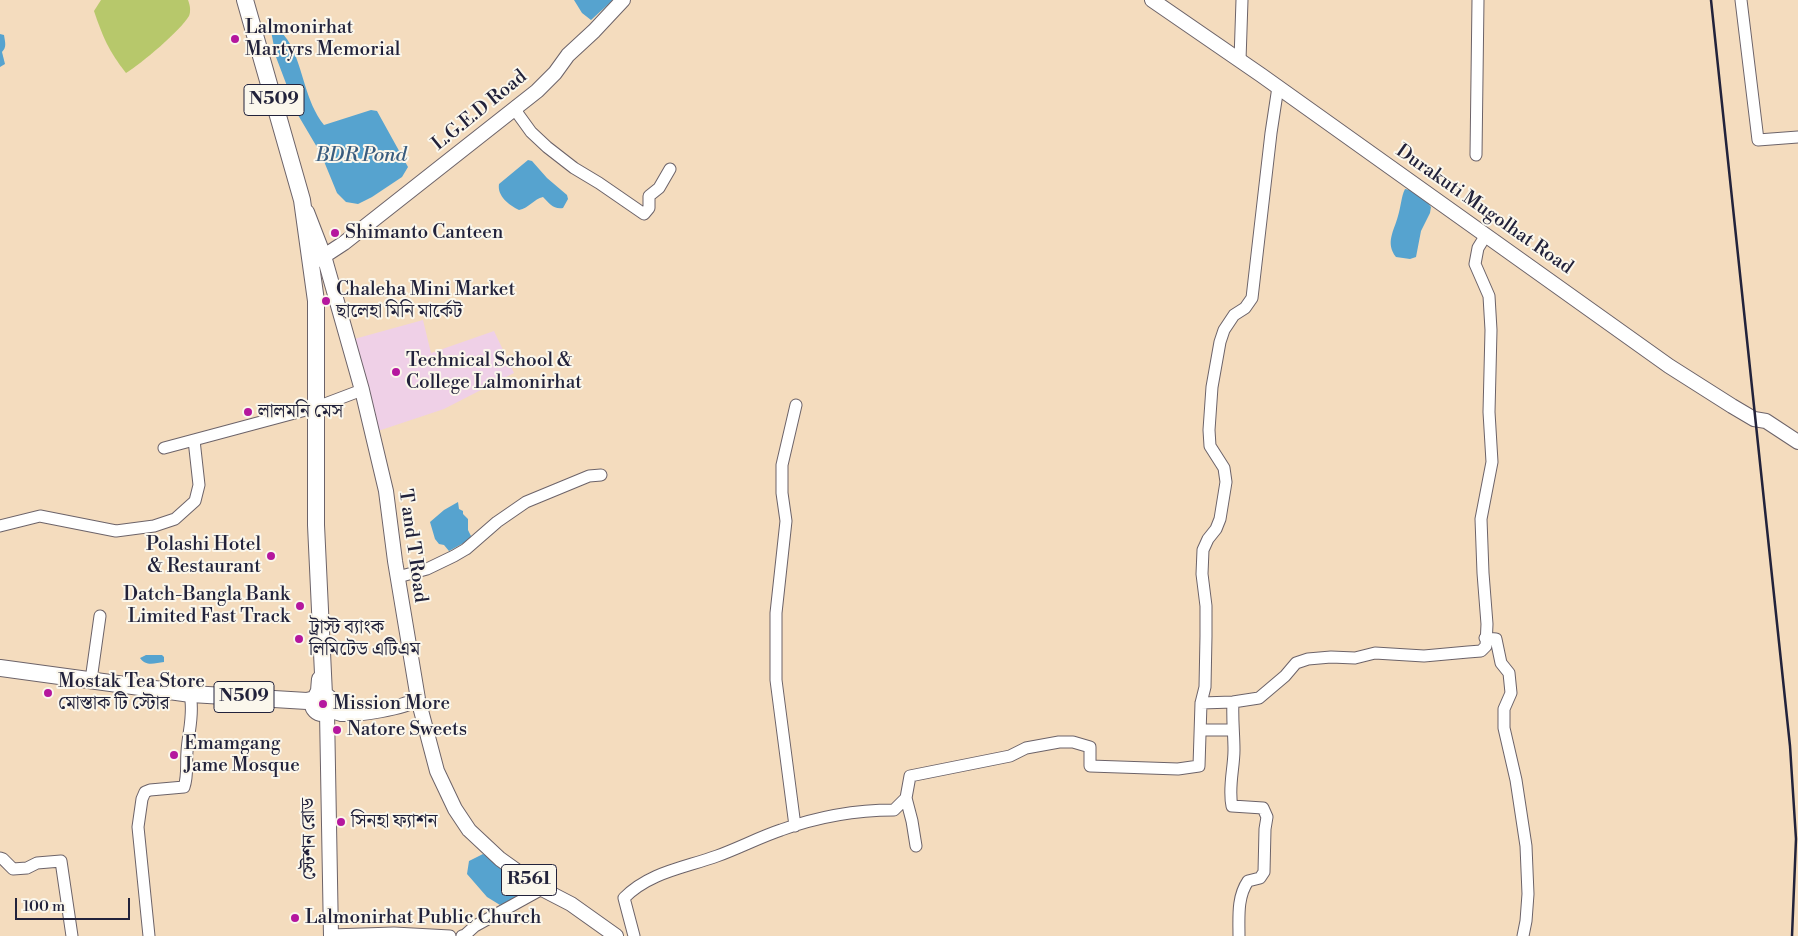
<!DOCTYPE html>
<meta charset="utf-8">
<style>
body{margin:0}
#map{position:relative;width:1798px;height:936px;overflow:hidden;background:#f4dcbe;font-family:"Libre Bodoni",serif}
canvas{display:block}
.scale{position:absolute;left:15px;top:898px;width:115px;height:22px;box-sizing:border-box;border:2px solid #22223b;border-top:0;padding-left:6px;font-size:15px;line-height:18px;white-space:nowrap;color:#22223b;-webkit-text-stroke:4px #fbf7ec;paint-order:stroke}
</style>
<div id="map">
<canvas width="1798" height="936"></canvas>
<div class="scale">100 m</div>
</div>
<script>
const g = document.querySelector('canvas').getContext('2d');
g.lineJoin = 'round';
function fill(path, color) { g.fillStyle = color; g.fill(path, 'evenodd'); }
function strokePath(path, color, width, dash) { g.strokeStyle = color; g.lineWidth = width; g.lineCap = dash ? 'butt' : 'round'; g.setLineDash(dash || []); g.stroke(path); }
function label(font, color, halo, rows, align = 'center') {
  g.font = font + ' "Libre Bodoni","Noto Serif Bengali",serif'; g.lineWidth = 4; g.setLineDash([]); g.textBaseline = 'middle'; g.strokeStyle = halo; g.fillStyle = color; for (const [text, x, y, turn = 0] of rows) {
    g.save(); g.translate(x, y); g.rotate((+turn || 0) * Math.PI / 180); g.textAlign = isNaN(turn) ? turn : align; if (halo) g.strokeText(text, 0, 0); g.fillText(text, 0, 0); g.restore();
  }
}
const built = new Path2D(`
 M423,320L431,353L494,331L514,373L444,409L372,433L347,341Z`);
const green = new Path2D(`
 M101,0H188C190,5 191,11 189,16C181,30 141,64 126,73C109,52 102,35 94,11Z`);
const water = new Path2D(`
 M574,0H613L591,20L582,13Z
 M274,28H278C282,33 287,38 290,44C304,70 305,101 324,125L371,110L377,111L408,167L402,177L372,197L358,204L346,202L337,193L321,154L298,115L276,57L271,31Z
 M0,34L4,35C5,42 7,47 2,52L5,64L0,67Z
 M528,160L532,161L547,178L567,195L568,199L563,208C554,210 549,203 543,197C534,199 529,208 519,210C509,205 497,196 499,184Z
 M1405,189C1416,190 1425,198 1431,207L1430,213L1421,231L1416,257L1410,259L1396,257C1385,243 1394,231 1398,216C1401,207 1401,197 1405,189Z
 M458,502L459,509L463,511V514L468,519V530L471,536L469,540L449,551L444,545L439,544L435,539L430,522L444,510Z
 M146,655H162L164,657V662C155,663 146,667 140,658Z
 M483,854L498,863L524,889L512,900L500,905L487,897L467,874L469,861Z`);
const minor = new Path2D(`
 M1741,0L1758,140L1798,137
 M1240,60L1242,0
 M516,106L518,114L531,132L547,147L574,168L599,183L644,214L649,208V196L659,188L670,169
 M1476,155L1478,0
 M164,448L317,407L362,390
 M0,526L40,516L116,531L154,526L175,519L195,501L199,485L194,440
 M398,577L427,569L454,556L466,549L497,522L526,502L589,476L601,475
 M1485,638L1496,639L1501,663L1509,673L1511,693L1504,709V728L1516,780L1526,846L1528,894L1526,921L1523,936
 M91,680L100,616
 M1233,702C1232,719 1234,734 1234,750C1234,768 1228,788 1232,806L1263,808L1267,817L1265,829L1264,872L1260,878L1248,881C1237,897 1239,917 1239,936
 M1201,703L1233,702L1259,698L1285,676L1296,663L1308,659L1331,657L1355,658L1375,653L1424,656L1468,652L1481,651L1486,646L1487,624L1483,573L1481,519L1492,462L1489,412L1491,330L1489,296L1475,264L1478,248L1486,235
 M1201,730H1233
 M906,798L912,821L916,846
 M795,826L776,680V613L786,521L782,493V465L796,405
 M0,858L3,859L13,869L27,868L37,863L61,861L72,936
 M331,935L394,933L450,936
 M149,936L138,827L142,799L145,792L150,790L184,787C188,776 186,764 187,752C188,733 193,720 191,701
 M462,936L465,935L475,926L542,889
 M634,936L624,898C650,872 684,868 717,856C739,848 760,837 781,830C817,817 856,810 894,810L906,798L910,776L1010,756L1026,748L1059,742H1073L1090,747V766L1178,769L1199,766L1201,703L1205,687L1206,636V606L1202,574L1203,550L1208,539L1216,529L1220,519L1226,482L1224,468L1210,446L1209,430L1212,387L1220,342L1224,330L1234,315L1245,308L1252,298L1271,133L1278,87`);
const major = new Path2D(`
 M1152,0L1261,75L1669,366L1732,406L1754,419L1766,421L1798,442
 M307,212L324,256L362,390L386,491L395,561L418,699L437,771L455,809L469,830L500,859L542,889L571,904L616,936
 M318,260L344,243L537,91L555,73L568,55L594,31L623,0
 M330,710C333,711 337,713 341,714C359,715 403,708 418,699
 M327,712L331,936`);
const highway = new Path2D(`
 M245,0L302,200L316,301V525L324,695
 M0,668L191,694L307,701L315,699L319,691L320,679
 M313 704a9 9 0 1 1 18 0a9 9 0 1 1-18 0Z`);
const rail = new Path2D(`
 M1711,0L1790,746L1796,839L1792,936`);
const markers = [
 [235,39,5,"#b5179e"],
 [335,233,5,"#b5179e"],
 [326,301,5,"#b5179e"],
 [396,372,5,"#b5179e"],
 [248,412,5,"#b5179e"],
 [271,556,5,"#b5179e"],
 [300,606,5,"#b5179e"],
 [299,639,5,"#b5179e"],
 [48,693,5,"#b5179e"],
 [323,704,5,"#b5179e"],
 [337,730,5,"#b5179e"],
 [174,755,5,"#b5179e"],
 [341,822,5,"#b5179e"],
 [295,918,5,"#b5179e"]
];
const shields = [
 [274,100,60],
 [244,697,60],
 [529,880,55]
];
const shieldNames = [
 ["N509",274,100],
 ["N509",244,697],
 ["R561",529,880]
];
const poiNames = [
 ["Lalmonirhat",245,28],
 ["Martyrs Memorial",245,50],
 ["Shimanto Canteen",345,233],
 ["Chaleha Mini Market",336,290],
 ["ছালেহা মিনি মার্কেট",336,312],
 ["Technical School &",406,361],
 ["College Lalmonirhat",406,383],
 ["লালমনি মেস",258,412],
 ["Polashi Hotel",261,545,"right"],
 ["& Restaurant",261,567,"right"],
 ["Datch-Bangla Bank",290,595,"right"],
 ["Limited Fast Track",290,617,"right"],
 ["ট্রাস্ট ব্যাংক",309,628],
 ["লিমিটেড এটিএম",309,650],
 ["Mostak Tea Store",58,682],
 ["মোস্তাক টি স্টোর",58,704],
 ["Mission More",333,704],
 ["Natore Sweets",347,730],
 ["Emamgang",184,744],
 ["Jame Mosque",184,766],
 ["সিনহা ফ্যাশন",351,822],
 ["Lalmonirhat Public Church",305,918]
];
const streetNames = [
 ["L.G.E.D Road",480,111,-39],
 ["Durakuti Mugolhat Road",1484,210,35],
 ["T and T Road",412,546,82],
 ["স্টেশন রোড",310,839,-91]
];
const waterNames = [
 ["BDR Pond",361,156]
];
fill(built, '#efd0e7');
fill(green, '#b7c86b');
fill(water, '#56a3cf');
strokePath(minor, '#6c6369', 13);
strokePath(major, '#6c6369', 16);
strokePath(highway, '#6c6369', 18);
strokePath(minor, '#fff', 11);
strokePath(major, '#fff', 14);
strokePath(highway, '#fff', 16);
strokePath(rail, '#22223b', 2.5);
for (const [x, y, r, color] of markers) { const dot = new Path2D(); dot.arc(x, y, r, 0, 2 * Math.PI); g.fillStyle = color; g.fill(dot); strokePath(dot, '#fbf7ec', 2); }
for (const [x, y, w] of shields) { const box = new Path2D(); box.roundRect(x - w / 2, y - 15.5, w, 31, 4); g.fillStyle = '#fbf7ec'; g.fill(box); strokePath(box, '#22223b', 1); }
label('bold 18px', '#22223b', null, shieldNames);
label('19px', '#22223b', '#fbf7ec', poiNames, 'left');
label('19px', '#22223b', '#fbf7ec', streetNames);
label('italic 20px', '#395c7e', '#fbf7ec', waterNames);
</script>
